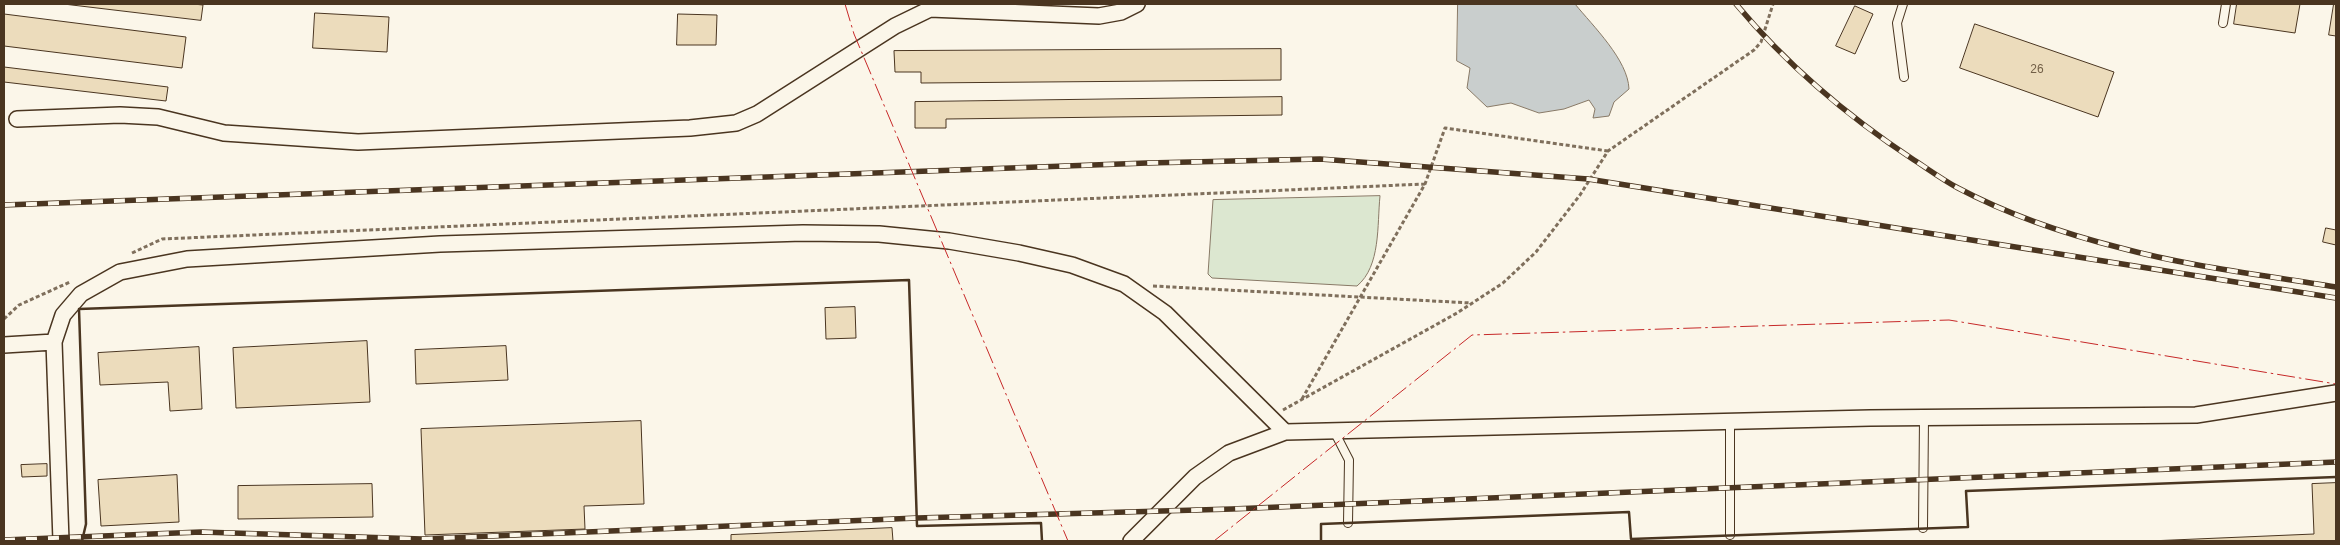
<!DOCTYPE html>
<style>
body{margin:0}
#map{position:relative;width:2340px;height:545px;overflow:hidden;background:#fbf6e9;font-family:Helvetica,sans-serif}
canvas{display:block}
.frame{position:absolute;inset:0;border:5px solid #4a3520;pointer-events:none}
</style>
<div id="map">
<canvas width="2340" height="545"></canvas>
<div class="frame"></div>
</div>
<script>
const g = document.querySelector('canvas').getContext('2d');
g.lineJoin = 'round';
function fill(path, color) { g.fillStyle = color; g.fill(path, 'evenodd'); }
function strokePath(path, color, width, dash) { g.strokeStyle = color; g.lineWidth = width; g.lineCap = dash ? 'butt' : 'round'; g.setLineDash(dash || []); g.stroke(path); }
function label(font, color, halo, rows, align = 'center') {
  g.font = font + ' Helvetica,sans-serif'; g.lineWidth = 4; g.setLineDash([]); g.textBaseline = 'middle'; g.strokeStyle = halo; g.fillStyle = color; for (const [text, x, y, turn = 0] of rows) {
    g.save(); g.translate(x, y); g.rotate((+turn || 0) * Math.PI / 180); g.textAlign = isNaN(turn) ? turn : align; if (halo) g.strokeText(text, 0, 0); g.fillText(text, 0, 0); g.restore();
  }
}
const green = new Path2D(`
 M1380,196C1377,225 1381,266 1357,286L1212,278L1208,274L1213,200Z`);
const water = new Path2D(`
 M1458,4H1575C1593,26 1628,60 1629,89L1614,102L1609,116L1593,118L1595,109L1589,100L1564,109L1539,113L1511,103L1487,107L1467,88L1470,68L1457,61Z`);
const building = new Path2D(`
 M64,4H193L203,5L201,20Z
 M2237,4H2300L2295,33L2234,24Z
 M2334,4H2336V36L2329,35Z
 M1855,6L1873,14L1855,54L1836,46Z
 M315,13L389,17L387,52L313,48Z
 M4,14L186,37L182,68L4,46Z
 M678,14L717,15L716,45H677Z
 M1975,24L2114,72L2098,117L1960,68Z
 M1281,49V80L921,83V72H895L894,51Z
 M4,67L168,87L166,101L4,82Z
 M1282,97V115L946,119V128H915V102Z
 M2326,228L2336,230V245L2323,242Z
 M855,307L856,338L826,339L825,308Z
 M367,341L370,402L236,408L233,348Z
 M506,346L508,380L416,384L415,350Z
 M199,347L202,409L170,411L168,382L100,385L98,353Z
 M641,421L644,504L584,506L585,529L425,535L421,429Z
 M47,464V476L22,477L21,465Z
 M177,475L179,522L101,526L98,480Z
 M2336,483V541H2149L2314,534L2312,484Z
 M372,484L373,517L238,519V486Z
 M892,528L893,541H731V535Z`);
const path = new Path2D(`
 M132,253L162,239L1425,184
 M1153,286L1471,303
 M4,319L19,305L70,282
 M1302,399L1425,184L1445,128L1608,151
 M1283,410L1457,313L1503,283L1536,252L1580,195L1608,151L1754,50L1761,42L1773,4`);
const lane = new Path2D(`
 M1903,4L1897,23L1904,77
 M2223,23L2226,4
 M1730,422V535
 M1334,431L1349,460L1348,523
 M1923,528L1924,418`);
const street = new Path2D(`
 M17,119L120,115L158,117L224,133L358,142L690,128L736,123L757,114L895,26L930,9L1099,16L1121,12L1137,4
 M4,345L54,342
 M61,541L54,342L63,315L81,294L120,272L187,259L440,244L803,233L879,234L949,241L1019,253L1072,265L1124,284L1165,313L1285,432
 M1131,541L1195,477L1229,453L1285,432L1870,418L2196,415L2336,393`);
const rail = new Path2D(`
 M1736,4C1787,65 1847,116 1914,160C1928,169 1943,180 1958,188C2009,215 2065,234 2121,248C2191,267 2264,275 2336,287
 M4,205L1147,163L1320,159L1588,179L2336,298
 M4,540L201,532L422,539L917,518L1232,509L2336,462`);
const wall = new Path2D(`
 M82,541L86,524L79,309L909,280L917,526L1041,523L1042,541
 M1321,541V524L1629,512L1631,539L1968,527L1966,491L2336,477`);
const power = new Path2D(`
 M845,4L854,34L1068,541
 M1214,541L1472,335L1949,320L2336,384`);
const numberNames = [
 ["26",2037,70]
];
fill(green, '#dce7d0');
strokePath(green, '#887966', 1);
fill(water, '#c9cecd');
strokePath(water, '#887966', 1);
fill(building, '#ecdcbc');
strokePath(building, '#4a3520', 1);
strokePath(lane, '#4a3520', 10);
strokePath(street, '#4a3520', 18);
strokePath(path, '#7f6f5c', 3, [4, 2.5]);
strokePath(lane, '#fbf6e9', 8);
strokePath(street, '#fbf6e9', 15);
strokePath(rail, '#4a3520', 5.5);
strokePath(rail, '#fbf6e9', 4, [11]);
strokePath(wall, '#4a3520', 2.5);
strokePath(power, '#c62828', 1, [18, 4, 2.5, 4]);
label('12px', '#725f47', null, numberNames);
</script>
